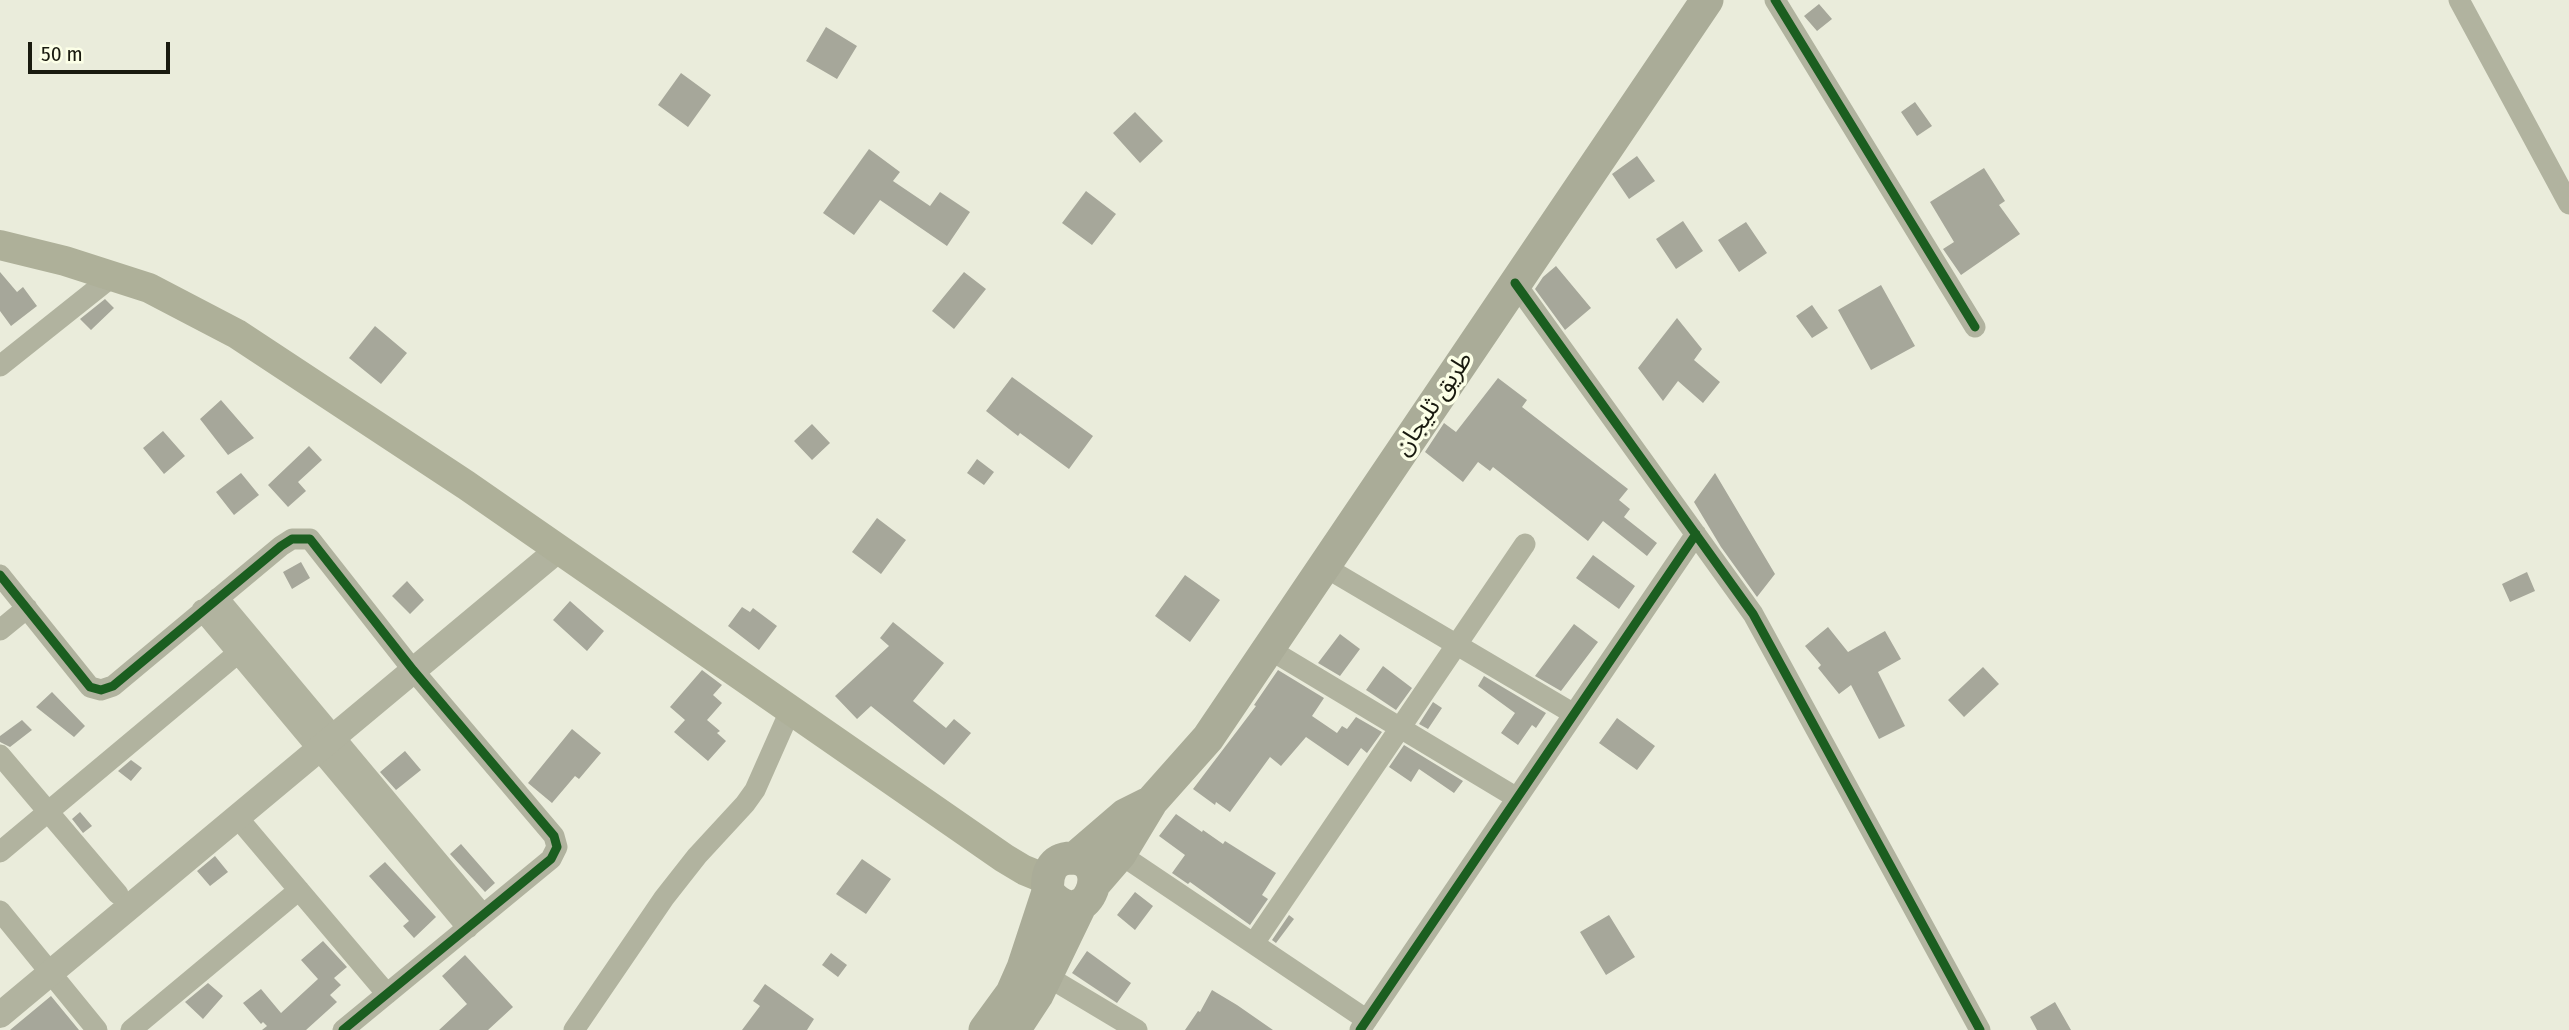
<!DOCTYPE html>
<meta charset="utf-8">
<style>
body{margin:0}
#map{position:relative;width:2569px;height:1030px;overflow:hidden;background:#eaecdb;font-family:"Fira Sans Condensed",sans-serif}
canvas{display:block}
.scale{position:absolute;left:28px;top:42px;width:142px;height:32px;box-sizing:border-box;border:4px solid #191a0f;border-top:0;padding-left:9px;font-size:21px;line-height:24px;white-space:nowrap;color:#191a0f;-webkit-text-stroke:5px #fcffe7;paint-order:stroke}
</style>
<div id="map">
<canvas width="2569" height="1030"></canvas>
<div class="scale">50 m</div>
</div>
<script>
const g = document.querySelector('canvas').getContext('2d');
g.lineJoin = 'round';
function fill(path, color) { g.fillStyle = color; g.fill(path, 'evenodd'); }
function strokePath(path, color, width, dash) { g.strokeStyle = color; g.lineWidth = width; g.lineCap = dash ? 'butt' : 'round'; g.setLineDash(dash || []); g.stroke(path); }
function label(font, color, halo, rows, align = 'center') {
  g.font = font + ' "Fira Sans Condensed","Noto Sans Arabic",sans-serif'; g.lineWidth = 7; g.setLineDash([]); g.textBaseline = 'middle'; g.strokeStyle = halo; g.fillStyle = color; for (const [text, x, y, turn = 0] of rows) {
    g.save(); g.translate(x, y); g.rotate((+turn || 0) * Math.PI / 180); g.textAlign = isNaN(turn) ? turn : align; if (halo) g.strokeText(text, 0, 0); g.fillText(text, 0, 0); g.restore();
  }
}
const building = new Path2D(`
 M1819,4L1832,19L1817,31L1804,16Z
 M826,27L857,46L837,79L806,61Z
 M681,73L711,95L688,127L658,105Z
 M1915,102L1932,126L1917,136L1901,112Z
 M1135,112L1163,141L1140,163L1113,133Z
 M869,149L900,172L893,181L930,206L940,192L970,212L947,246L880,200L854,235L823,213Z
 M1637,156L1655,181L1629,199L1612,174Z
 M1984,168L2005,201L1999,205L2020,234L1961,275L1943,249L1954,242L1930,202Z
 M1086,191L1116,214L1092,245L1062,223Z
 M1683,221L1703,251L1676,269L1656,239Z
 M1746,222L1767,253L1739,272L1718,240Z
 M1556,266L1591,308L1565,330L1535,289L1543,277Z
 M0,272L17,292L23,287L37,306L11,326L0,311Z
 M964,272L986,289L954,329L932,311Z
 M1881,285L1915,346L1871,370L1838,310Z
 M105,299L114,308L91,330L80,319Z
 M1812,305L1828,328L1812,338L1796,316Z
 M1677,318L1702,349L1694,360L1720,382L1703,403L1678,381L1663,401L1638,368Z
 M375,326L407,353L381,384L349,358Z
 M1012,377L1093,436L1069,469L1020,433L1018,436L986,411Z
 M1498,378L1527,400L1522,407L1628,489L1619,500L1630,509L1624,517L1657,543L1647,556L1603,521L1588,541L1493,467L1490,471L1478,462L1463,482L1425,452L1444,423L1456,432Z
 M221,400L254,438L228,455L200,419Z
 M812,424L830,443L812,460L794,441Z
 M163,431L185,456L164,474L143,448Z
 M309,446L322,460L298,482L306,491L288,507L268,485Z
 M977,459L994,472L984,485L967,473Z
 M241,473L259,495L234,515L216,492Z
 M1715,473L1775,574L1757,597L1721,547L1694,502Z
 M877,518L906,540L881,574L852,552Z
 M1593,555L1635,586L1619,609L1576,578Z
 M301,562L310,578L292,589L283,572Z
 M2527,572L2535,591L2510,602L2502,584Z
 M1185,575L1220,600L1190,642L1155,616Z
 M407,581L424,600L410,614L392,596Z
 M570,601L604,631L587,651L553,620Z
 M742,607L750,612L753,608L777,626L759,650L728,626Z
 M893,622L944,663L913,701L946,728L954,719L971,733L944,765L871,706L857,719L835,696L889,646L880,638Z
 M1574,624L1598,642L1561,691L1535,676Z
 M1828,627L1848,652L1885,631L1901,659L1878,672L1905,726L1879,739L1851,685L1839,694L1818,668L1821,665L1805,646Z
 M1340,634L1360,649L1340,676L1318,663Z
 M1383,666L1412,688L1396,710L1366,690Z
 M1983,667L1999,684L1964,717L1948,700Z
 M702,670L722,685L713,695L722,703L707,720L720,731L717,733L726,741L708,761L674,732L685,720L670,707Z
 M1278,670L1324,698L1312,716L1337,733L1342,726L1347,729L1356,717L1382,732L1367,753L1361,748L1348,766L1306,737L1281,766L1270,757L1230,812L1216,802L1215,805L1193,789L1256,706L1254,705Z
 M1484,676L1546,713L1536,728L1532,725L1518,745L1501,733L1515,713L1478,686Z
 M52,692L85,726L74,737L36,707Z
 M1433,702L1442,708L1428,729L1419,724Z
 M1617,718L1655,746L1637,770L1599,743Z
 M22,720L32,730L10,747L0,742V736Z
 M572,729L601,753L579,779L575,776L552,803L528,783Z
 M1404,745L1463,781L1454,793L1419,769L1411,782L1389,767Z
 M405,751L421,770L396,790L380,772Z
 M131,760L142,768L131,781L118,771Z
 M80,812L92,826L83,833L72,819Z
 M1176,814L1202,832L1203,830L1223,844L1225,841L1276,873L1262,895L1268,899L1250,925L1190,882L1188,884L1172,873L1185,855L1159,836Z
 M461,844L495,883L485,892L450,854Z
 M215,856L228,872L210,886L197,871Z
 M862,859L891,879L866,914L836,894Z
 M385,862L436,917L414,938L403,926L409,921L369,876Z
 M1135,892L1153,906L1135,930L1117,915Z
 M1289,915L1294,919L1276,943L1272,940Z
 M1609,915L1635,957L1606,975L1580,932Z
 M323,941L347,967L334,978L341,985L330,995L337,1002L306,1030H262L267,1026L263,1022L261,1024L243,1003L261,989L281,1013L318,979L301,960Z
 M1087,951L1131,983L1117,1003L1072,973Z
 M831,953L847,965L838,977L822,965Z
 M465,955L513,1007L488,1030H439L467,1004L442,976Z
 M208,983L223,996L203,1019L185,1002Z
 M765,984L814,1019L807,1030H742L760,1006L753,1001Z
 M1212,990L1237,1005L1273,1030H1185L1198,1011L1200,1012Z
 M51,996L79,1030H10Z
 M2055,1002L2071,1030H2037L2030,1017Z`);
const minor = new Path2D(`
 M1775,0L1975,327
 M2459,0L2569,204
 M1515,283L1753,614L1980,1030
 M0,366L113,276
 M1325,567L1574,714
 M0,575L90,687L101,690L113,686L281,546L292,539H310L413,670L554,836L557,847L551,859L343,1030
 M218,598L483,915
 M202,610L468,928
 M0,630L27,608
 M1269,649L1517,798
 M0,755L118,894
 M237,817L387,994
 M0,852L238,653
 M1120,854L1367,1020
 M0,911L97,1030
 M1254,943L1525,544
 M1036,972L1045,975L1137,1030
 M131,1030L299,890
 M574,1030L664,898L697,856L745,804L755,790L790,711
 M1360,1030L1696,534`);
const tertiary = new Path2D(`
 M0,1015L559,549`);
const secondary = new Path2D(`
 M0,245L65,261L149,288L237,334L466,485L1004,858L1024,870L1046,879`);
const primary = new Path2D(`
 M1075,858L1125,815L1147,804
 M1095,883L1120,854L1152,801L1208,738L1707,0
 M985,1030L1012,993L1023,968L1048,892C1046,875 1051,858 1072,858C1116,859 1086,939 1048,892
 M1014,1030L1037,995L1081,904`);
const cycleway = new Path2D(`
 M1775,0L1975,327
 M1515,283L1753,614L1980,1030
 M0,575L90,687L101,690L113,686L281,546L292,539H310L413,670L554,836L557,847L551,859L343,1030
 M1360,1030L1696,534`);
const streetNames = [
 ["طريق ثليجان",1434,404,-56]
];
fill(building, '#a6a79a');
strokePath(minor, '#b1b39f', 21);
strokePath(tertiary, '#b1b39f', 26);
strokePath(secondary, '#aeb099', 30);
strokePath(primary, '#aaac98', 33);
strokePath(cycleway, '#1b5e20', 9);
label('24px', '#191a0f', '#fcffe7', streetNames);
</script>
